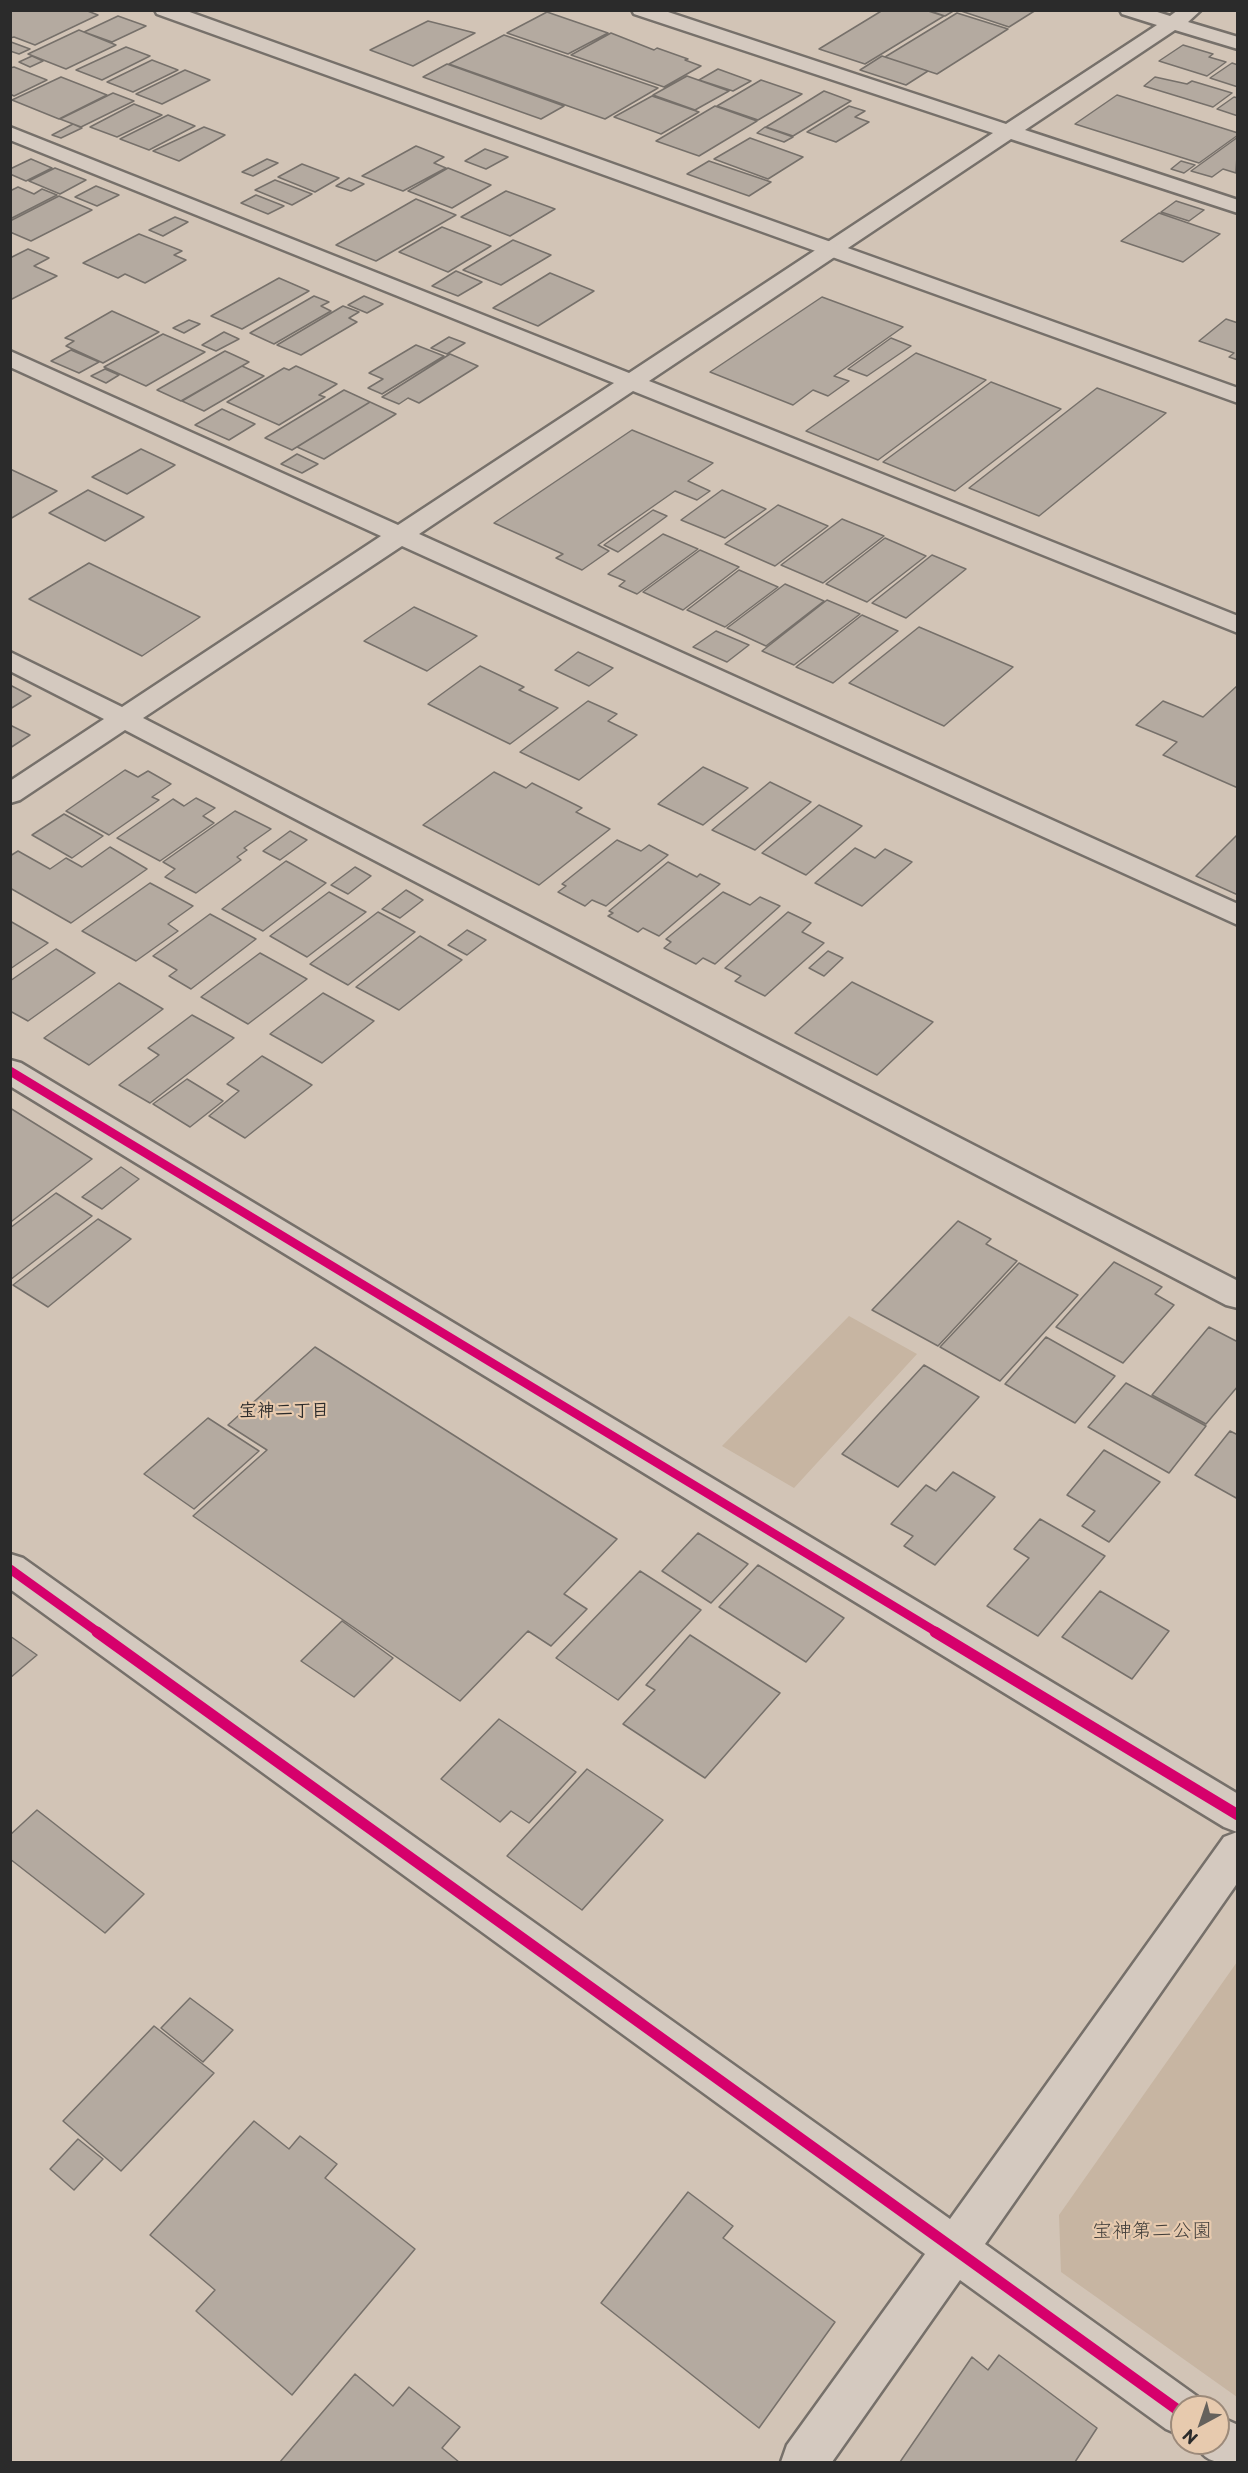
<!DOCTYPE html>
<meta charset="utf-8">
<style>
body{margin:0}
#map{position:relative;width:1248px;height:2473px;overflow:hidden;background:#d2c4b6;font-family:"Playpen Sans",sans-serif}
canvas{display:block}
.frame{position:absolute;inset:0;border:12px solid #2b2b2b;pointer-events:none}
.north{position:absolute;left:1170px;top:2395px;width:60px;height:60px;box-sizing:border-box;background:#e7caae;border:2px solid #9c8a7a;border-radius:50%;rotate:220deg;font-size:16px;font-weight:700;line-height:24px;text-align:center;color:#2b2b2b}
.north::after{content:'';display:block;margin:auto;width:21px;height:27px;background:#65615c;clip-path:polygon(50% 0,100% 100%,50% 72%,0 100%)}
</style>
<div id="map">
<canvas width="1248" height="2473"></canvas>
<div class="frame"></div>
<div class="north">N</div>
</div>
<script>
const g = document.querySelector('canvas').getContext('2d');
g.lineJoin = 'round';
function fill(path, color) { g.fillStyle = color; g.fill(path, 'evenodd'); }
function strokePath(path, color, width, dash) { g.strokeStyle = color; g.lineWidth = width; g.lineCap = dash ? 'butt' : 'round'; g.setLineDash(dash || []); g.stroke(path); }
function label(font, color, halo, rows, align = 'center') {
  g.font = font + ' "Playpen Sans","Klee One",sans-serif'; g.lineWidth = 4.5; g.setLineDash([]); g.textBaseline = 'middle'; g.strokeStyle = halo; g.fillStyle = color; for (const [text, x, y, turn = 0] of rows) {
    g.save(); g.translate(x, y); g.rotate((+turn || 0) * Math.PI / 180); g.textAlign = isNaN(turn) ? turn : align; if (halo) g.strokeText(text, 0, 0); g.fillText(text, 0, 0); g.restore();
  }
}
const green = new Path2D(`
 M849,1316L917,1354L794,1488L722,1446Z
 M1237,1962V2397L1061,2272L1059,2215Z`);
const building = new Path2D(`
 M10,10H85L98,15L35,45L14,37L10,38Z
 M883,10H925L944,16L865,64L819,49Z
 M927,10H955L945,16Z
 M958,10H1036L1009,27Z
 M547,12L608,33L568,54L507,33Z
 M957,13L1008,29L937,74L885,57Z
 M118,16L146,26L112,42L84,32Z
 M428,21L475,33L413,66L370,50Z
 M79,30L116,45L66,69L28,54Z
 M611,33L654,50L657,48L688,59L685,60L701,66L664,87L571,55Z
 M504,35L658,88L605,119L449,64Z
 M10,42H11L30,49L19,54L10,51Z
 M1183,45L1213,54L1209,57L1226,62L1207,76L1159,61Z
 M126,47L150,56L102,80L76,70Z
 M32,56L43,61L30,67L19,62Z
 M882,56L928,71L906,85L860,70Z
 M152,60L178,70L133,92L107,82Z
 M1232,63L1238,65V87L1210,78Z
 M447,64L564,106L541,119L423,77Z
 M14,67L47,80L14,96L10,94V68Z
 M718,69L751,81L733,91L699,80Z
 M185,70L210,80L162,104L136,94Z
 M687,76L729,91L695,110L653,95Z
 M61,77L107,95L59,119L12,100Z
 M1155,77L1187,84L1192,81L1232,93L1213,107L1144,86Z
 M761,80L802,94L758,120L717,106Z
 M824,91L851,101L793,136L766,127Z
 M113,93L134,101L81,127L60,119Z
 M1117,95L1238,133V135L1199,163L1075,124Z
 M652,96L699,112L661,134L614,117Z
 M1234,97L1238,98V116L1217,109Z
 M134,104L162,115L117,137L90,127Z
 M715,106L757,121L699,156L656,141Z
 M849,106L865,111L855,117L869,122L836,142L807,132Z
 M168,115L195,126L149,150L120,139Z
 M73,124L82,128L61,138L52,135Z
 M204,127L225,135L179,161L153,151Z
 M765,127L793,137L784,142L757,133Z
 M1238,137L1236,173L1223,169L1212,177L1191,171Z
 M750,138L803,157L768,179L714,159Z
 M416,146L444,157L434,163L446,168L403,191L362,176Z
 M485,149L508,157L486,169L465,161Z
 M31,159L52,168L26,181L10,174V169Z
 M267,159L278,163L253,176L242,172Z
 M709,161L771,182L749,196L687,174Z
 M1181,161L1195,165L1184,173L1171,169Z
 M302,164L339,178L315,192L278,177Z
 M55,168L86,180L60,194L29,181Z
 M448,168L491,185L452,208L408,191Z
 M349,178L364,184L351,191L336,186Z
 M275,180L312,194L292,205L255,190Z
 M96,186L119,195L97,206L75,197Z
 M18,187L34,194L42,189L57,195L10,219V191Z
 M506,191L555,209L510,236L461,217Z
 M256,195L284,206L268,214L241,203Z
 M59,196L92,210L31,241L10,232V221Z
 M416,199L456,215L376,261L336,245Z
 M1176,201L1204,210L1189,221L1161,212Z
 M1159,213L1220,234L1183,262L1121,241Z
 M175,217L188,222L163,236L149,230Z
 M442,227L491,246L448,272L399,252Z
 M139,234L182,251L174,255L186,260L145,283L125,274L118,278L83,263Z
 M513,240L551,255L501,285L463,270Z
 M28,249L49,258L34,266L57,276L10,300V258Z
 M456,271L482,282L458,296L432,286Z
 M550,273L594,291L538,326L493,308Z
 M279,278L309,291L242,329L211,316Z
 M314,296L329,302L321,306L331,311L274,344L250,333Z
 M364,296L383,304L367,313L348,305Z
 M822,297L903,327L834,376L849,381L828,396L813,390L793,405L710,372Z
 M343,306L359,312L349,318L357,322L301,355L277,345Z
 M112,311L159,332L103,363L66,346L74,341L65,338Z
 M1226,319L1238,323V360L1229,357L1234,353L1199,341Z
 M189,320L200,324L184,333L173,328Z
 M224,332L239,339L216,351L202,345Z
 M163,334L205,352L146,386L104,367Z
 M449,337L465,343L447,354L431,348Z
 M891,338L911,346L867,376L848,369Z
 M416,345L444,356L382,394L368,388L383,379L369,373Z
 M71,350L99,362L79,373L51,361Z
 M225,351L249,362L181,401L157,390Z
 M916,353L986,380L878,460L806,431Z
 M450,354L478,366L419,403L408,398L399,404L382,397Z
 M242,366L264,376L204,411L182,401Z
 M296,366L337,384L319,395L325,397L279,425L227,402L284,368L289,370Z
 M105,369L119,375L106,383L91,376Z
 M991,382L1061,409L955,491L883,462Z
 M1097,388L1166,413L1039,516L969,488Z
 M344,390L370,402L292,450L265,438Z
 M370,402L396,414L324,459L297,447Z
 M222,409L255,424L229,440L195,425Z
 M632,430L713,463L688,481L710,491L697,500L675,491L598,545L609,551L582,570L556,558L563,554L494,523Z
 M141,449L175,465L127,494L92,477Z
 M297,454L318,464L302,473L281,464Z
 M10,469L57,491L10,519Z
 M88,490L144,517L105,541L49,513Z
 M722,490L766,509L725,538L681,520Z
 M778,505L828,526L775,566L725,544Z
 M653,510L667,516L618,552L604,545Z
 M842,519L884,536L823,583L781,565Z
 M663,534L698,549L637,594L619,586L625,581L608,574Z
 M885,538L926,556L867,602L826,584Z
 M700,550L739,567L683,610L643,592Z
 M932,555L966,569L906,618L872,603Z
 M89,563L200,617L142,656L29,599Z
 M739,570L778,587L725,627L687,610Z
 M785,584L824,601L766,646L727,628Z
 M827,600L860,614L794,665L762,651Z
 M414,607L477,636L427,671L364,641Z
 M862,615L898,631L833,683L796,667Z
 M919,627L1013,667L944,726L849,683Z
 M716,631L749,645L727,662L693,647Z
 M578,652L613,668L589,686L555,670Z
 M480,666L524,687L519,690L558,708L510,744L428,704Z
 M10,685L31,696L10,709Z
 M1238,685V788L1163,755L1177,742L1136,725L1163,701L1203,717Z
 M588,701L617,714L608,721L637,735L579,780L520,752Z
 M10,725L30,735L10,748Z
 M703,767L748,788L703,825L658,804Z
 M125,770L138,777L148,771L171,784L152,797L159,800L109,835L66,811Z
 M494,772L526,788L532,783L582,808L576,812L610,829L539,885L423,825Z
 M770,782L811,802L755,850L712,830Z
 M196,798L215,808L203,816L214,823L160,861L117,838L173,799L184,806Z
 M819,805L862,826L806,875L762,853Z
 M235,811L271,829L244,848L247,850L237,857L241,860L196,893L165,877L175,869L163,862Z
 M64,814L103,836L72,858L32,835Z
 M290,831L307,840L280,860L263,851Z
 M1238,834V895L1196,876Z
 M617,840L641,851L649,845L668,855L606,906L592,900L585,906L558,892L566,886L562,884Z
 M110,847L147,869L71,923L10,888V856L18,851L50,869L66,858L82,867Z
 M855,848L875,858L885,849L912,862L862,906L815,883Z
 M286,861L326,883L263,931L222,909Z
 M668,862L697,877L700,874L720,884L659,936L643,928L638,932L608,916L613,913L609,911Z
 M355,867L371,876L348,894L331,885Z
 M150,883L193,906L168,924L178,931L136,961L82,931Z
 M406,890L423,900L400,918L382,909Z
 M329,892L366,912L307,957L270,936Z
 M723,892L750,905L760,897L780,906L715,964L703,958L696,964L664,948L671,942L666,939Z
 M378,912L415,932L348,985L310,964Z
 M788,912L811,923L802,932L824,943L765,996L735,981L741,976L725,968Z
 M210,914L256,939L191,989L169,976L177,970L153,956Z
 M10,921L48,943L10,969Z
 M467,930L486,940L467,955L448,945Z
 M420,936L462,960L399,1010L356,987Z
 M56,949L95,973L28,1021L10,1011V981Z
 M828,951L843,958L824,976L809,968Z
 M260,953L307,979L248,1024L201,997Z
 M852,982L933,1022L877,1075L795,1033Z
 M119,983L163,1009L89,1065L44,1038Z
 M323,993L374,1021L322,1063L270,1034Z
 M192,1015L234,1038L150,1103L119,1085L159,1055L148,1048Z
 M262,1056L312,1085L245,1138L209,1116L239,1091L227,1084Z
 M187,1079L223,1101L190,1127L153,1104Z
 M10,1108L92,1159L12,1221L10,1220Z
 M121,1167L139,1179L102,1209L82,1197Z
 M56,1193L92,1216L10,1280V1228Z
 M98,1219L131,1239L48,1307L13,1285Z
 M958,1221L991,1239L986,1244L1017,1261L938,1346L872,1310Z
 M1114,1262L1162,1287L1155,1294L1174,1305L1123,1363L1056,1327Z
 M1019,1263L1078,1295L1000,1381L940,1347Z
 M1209,1327L1238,1342V1386L1206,1424L1152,1395Z
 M1046,1337L1115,1376L1075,1423L1005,1384Z
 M315,1347L617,1539L564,1594L587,1609L551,1646L528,1631L460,1701L193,1516L267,1450L228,1425Z
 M924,1365L979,1397L898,1487L842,1454Z
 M1126,1383L1206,1426L1169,1473L1088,1427Z
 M208,1418L259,1451L194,1509L144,1474Z
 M1230,1431L1238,1435V1499L1195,1475Z
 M1104,1450L1160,1482L1109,1542L1082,1526L1095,1511L1067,1495Z
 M953,1472L995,1497L935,1565L904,1546L913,1536L891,1524L926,1485L936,1491Z
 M1040,1519L1105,1556L1038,1636L987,1606L1029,1558L1014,1549Z
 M698,1533L748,1564L711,1603L662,1571Z
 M758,1565L844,1618L806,1662L719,1607Z
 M640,1571L701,1610L618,1700L556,1658Z
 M1100,1591L1169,1631L1132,1679L1062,1637Z
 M342,1621L393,1658L354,1697L301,1661Z
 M690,1635L780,1693L705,1778L623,1724L655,1690L646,1685Z
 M10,1636L37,1655L10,1678Z
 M499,1719L576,1772L529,1823L511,1811L500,1822L441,1779Z
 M587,1769L663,1820L582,1910L507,1856Z
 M37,1810L144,1894L105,1933L10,1859V1835Z
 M190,1998L233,2030L203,2062L161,2028Z
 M154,2026L214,2073L121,2171L63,2121Z
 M254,2121L289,2149L300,2136L337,2164L325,2178L415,2249L292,2395L196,2311L215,2290L150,2235Z
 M78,2139L103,2159L74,2190L50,2169Z
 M688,2192L733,2226L723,2238L835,2322L759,2428L601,2303Z
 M999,2355L1097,2428L1075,2462H900L972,2357L988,2370Z
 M355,2374L393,2406L409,2387L460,2427L442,2448L459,2462H280Z`);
const minor = new Path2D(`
 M632,10H662L1006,124L1157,25L1122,14L1120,10H1151L1170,16L1178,10H1201L1188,22L1238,37V49L1175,30L1025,130L1238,200V213L1011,139L649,381L1238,616V633L633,391L419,534L1238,904V925L402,546L143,718L1238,1281V1308L1226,1305L125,730L20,800L10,803V781L104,719L10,671V652L122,707L381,536L10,367V351L398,525L614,383L10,140V127L629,373L993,133L634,14Z
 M10,1060L21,1063L1238,1794V1882L985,2244L1198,2397L1203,2407H1182V2436L1166,2429L960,2280L832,2462H781L787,2445L925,2254L10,1589V1554L23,1558L950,2219L1224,1837L1237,1832L1224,1827L10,1086Z
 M1218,2416L1238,2425V2462C1217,2462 1205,2464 1196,2443H1218Z`);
const tertiary = new Path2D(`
 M155,10H184L1238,388V403L157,14Z`);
const cyclewayFar1 = new Path2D(`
 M10,1071L938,1633
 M10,1569L99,1633`);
const cycleway = new Path2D(`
 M97,1632L1182,2413
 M935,1632L1238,1815`);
const neighbourhoodNames = [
 ["宝神二丁目",284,1411]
];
const nearParknames = [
 ["宝神第二公園",1152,2231]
];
fill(green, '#c7b5a2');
fill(building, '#b4aaa0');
strokePath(building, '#76706a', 1.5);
strokePath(minor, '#76706a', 5);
strokePath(tertiary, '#76706a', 5);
fill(minor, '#d4c9bf');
fill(tertiary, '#d4c9bf');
strokePath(cyclewayFar1, '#d6006c', 9);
strokePath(cycleway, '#d6006c', 11);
label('bold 18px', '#2b2b2b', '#e7caae', neighbourhoodNames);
label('20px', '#413e3a', '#e7caae', nearParknames);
</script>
